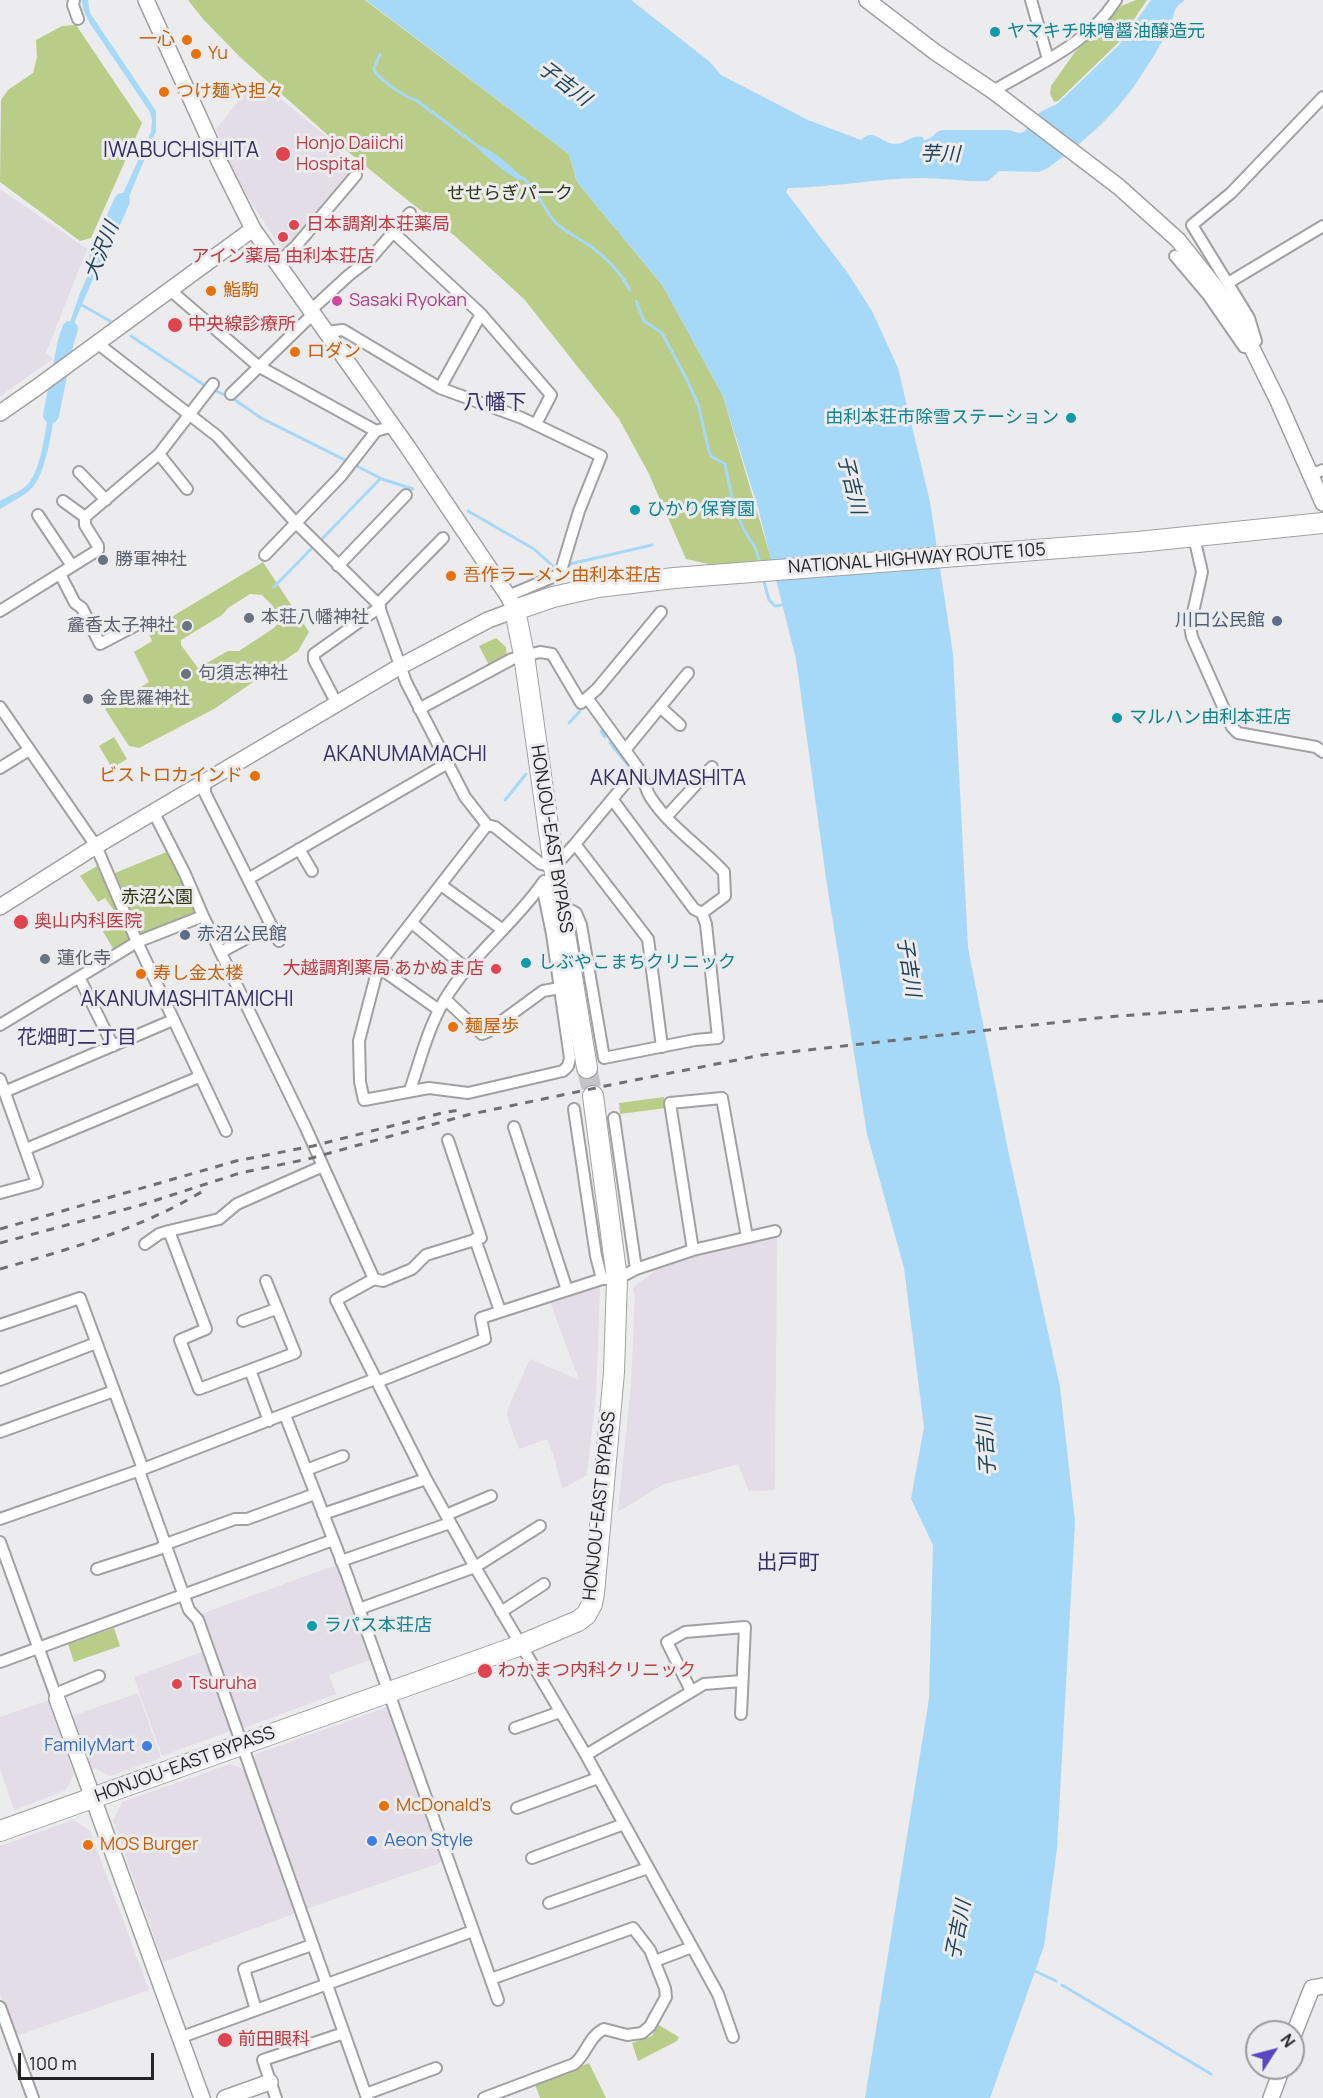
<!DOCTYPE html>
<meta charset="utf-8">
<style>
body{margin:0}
#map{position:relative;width:1323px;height:2098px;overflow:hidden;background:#ecebee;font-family:Manrope,sans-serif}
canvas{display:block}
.north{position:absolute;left:1245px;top:2020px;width:60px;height:60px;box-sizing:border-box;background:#ecebee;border:2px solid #9c9b9e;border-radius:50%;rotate:54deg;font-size:16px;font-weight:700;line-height:24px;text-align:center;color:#242425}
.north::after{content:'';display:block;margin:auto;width:21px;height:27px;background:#5947bf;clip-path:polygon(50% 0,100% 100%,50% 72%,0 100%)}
.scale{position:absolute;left:18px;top:2053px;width:136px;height:27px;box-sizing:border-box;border:3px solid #242425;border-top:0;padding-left:8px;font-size:18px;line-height:21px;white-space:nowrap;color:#242425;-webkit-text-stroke:4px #ecebee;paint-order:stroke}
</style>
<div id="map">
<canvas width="1323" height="2098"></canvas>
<div class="north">N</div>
<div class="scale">100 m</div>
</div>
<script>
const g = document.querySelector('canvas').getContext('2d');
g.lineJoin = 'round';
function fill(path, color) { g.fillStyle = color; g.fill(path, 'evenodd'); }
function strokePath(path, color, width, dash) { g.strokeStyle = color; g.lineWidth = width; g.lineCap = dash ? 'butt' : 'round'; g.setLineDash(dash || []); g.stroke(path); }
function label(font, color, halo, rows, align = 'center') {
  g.font = font + ' Manrope,"Noto Sans JP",sans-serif'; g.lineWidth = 6; g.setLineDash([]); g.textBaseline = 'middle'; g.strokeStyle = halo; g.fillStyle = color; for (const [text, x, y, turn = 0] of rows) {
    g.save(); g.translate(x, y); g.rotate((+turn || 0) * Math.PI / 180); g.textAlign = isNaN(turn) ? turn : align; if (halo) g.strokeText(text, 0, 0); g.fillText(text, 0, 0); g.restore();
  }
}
const built = new Path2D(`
 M256,79L332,141L354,174L284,252L252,204L232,169L216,129Z
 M0,189L87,249L46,353L53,359L0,396Z
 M777,1237L775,1490L749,1491L738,1464L662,1485L618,1512L631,1384L635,1295L633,1287L662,1266L736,1244Z
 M599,1286L600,1291L596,1394L587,1475L562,1489L554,1457L547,1439L519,1449L507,1416V1411L530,1359L579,1380L550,1302Z
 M339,1564L373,1659L329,1675L336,1694L241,1729L201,1614Z
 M205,1651L233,1730L162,1756L134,1677Z
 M138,1693L161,1758L110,1776L95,1768L91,1770L72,1716Z
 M52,1699L54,1715L74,1774L66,1790L14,1810L0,1769V1717Z
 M390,1706L446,1861L303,1910L252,1763L256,1754Z
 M230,1764L245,1770L299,1912L163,1962L113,1821L122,1802Z
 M73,1820L90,1831L149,1990L16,2036L0,1994V1846Z`);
const green = new Path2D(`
 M188,0H365L569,154L577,182L663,286L723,396L772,562L717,566L686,559L648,472L619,419L524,299L455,236L406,199L331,138L240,57L203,19Z
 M1136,0H1147L1118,43L1058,101L1054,102L1050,94L1051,86L1075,52L1102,28L1121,6Z
 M76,25L142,123L91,238L80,241L0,182L1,100L8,90L33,73L37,57L36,40L62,26Z
 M263,562L309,632L298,651L214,709L139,748L129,746L105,709L149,682L134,652L152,641L148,631ZM250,594L262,595L272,605L281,620L274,628L239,651H228L198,668L181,645V640L222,615L228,608Z
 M496,638L506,647L507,659L490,667L479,646Z
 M114,737L127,759L112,768L99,746Z
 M169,851L196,911L193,916L147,936L141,934L115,873Z
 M97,866L117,911L115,912L105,898L98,902L80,876Z
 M119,918L129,938L128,942L114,950L102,930Z
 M664,1097L666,1108L620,1114L619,1103Z
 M114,1628L120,1646L74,1662L68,1644Z
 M657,2024L679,2037L677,2041L638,2061L632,2043L652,2036Z
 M589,2063L606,2098H540L535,2084Z`);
const water = new Path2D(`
 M82,0H88L90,13L156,111V131L117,226L111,220L151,132L152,120L150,112L89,22L83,9Z
 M366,0H631L710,62L721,75L808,120L861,140C874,127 881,144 895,144C905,144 912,134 923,137L924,140C933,139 934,132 942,130H1009L1019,133L1024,132L1040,112L1057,104L1118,46L1151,0H1185C1171,9 1176,14 1170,26C1162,42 1152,60 1142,74C1119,112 1084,142 1048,168L1039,172L999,171L988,181C966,182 944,178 922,178C878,178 835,187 791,188H788L786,192L847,272L872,311L898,368L930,502L953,654L968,948L1009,1155L1060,1387L1075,1522L1057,1848L1044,1946L990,2098H865L929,1699L933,1545L911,1499L924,1427L904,1268L867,1134L827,885L796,659L758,508L723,396L663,286L577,182L569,154Z
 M473,143C493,149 508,164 523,178L521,181C509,176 482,154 473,143Z
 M105,236L110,239L71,330L69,345L60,351L80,293Z
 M58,391C53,417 49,474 29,491C20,498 9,503 0,509V501C9,495 21,492 28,484C42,469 48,418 50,397Z`);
const stream = new Path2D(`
 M380,54L374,69C377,78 406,98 416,100L475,144
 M522,177C537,189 543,208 555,222C566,233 581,239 593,248C609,260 621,273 630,290
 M636,301L644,321L662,333L686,378L698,404L709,451L711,456L725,464L733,503L744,530L756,549L760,565
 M80,304L110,321
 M131,336L204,385
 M214,390L235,400L261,418L347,461
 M353,464L382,479L413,489
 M468,511L534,549L554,567
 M321,540L380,479
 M570,564L652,545
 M763,578L769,600L775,606L783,605
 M274,587L311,549
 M569,723L580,711
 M601,731L605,737
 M610,743L632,770
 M505,800L526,774
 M1033,1970L1056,1981
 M1062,1985L1211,2074`);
const river = new Path2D(`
 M97,257L122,201
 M51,415L66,341L70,329`);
const highwayTunnel = new Path2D(`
 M587,1068L593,1096`);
const street = new Path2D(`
 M74,0L73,5L78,19
 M1031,0L1048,59
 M993,91C1036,65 1089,44 1116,0
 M394,233L481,314L551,395L536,424
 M1175,256L1208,295L1244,347L1251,346L1256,341L1249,318L1192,225L1231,193L1323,97
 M278,263L296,246L356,175
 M1228,283L1323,226
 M170,290L258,366L376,431
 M311,310L349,275L370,259L410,213
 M326,332L343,330L440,388L522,418L601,456L579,511L560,574L508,596
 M97,343L217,436L296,523L378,604L406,682L465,797L487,825L495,827L541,864L554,867
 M440,388L481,314
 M231,394L314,313
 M159,454L187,489
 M79,472L106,500
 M1309,475L1323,470
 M63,501L85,517
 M38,515L72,566
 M1194,537L1202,572L1190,626L1192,637L1232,727L1238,733L1316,747L1323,752
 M265,555L341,476L376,431L393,426
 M338,566L406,495
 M60,574L75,603L82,608L100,644L140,623
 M378,604L443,538
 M0,611L98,550V546L85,525V517L159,454L213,384
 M588,699L638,768C644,778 645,789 651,798C670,827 701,847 724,872L725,896L702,913
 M337,704L314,660V654L380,607
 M0,707L96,846L137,942L226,1131
 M660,707L680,725
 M419,709L512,659L540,652L552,654L581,703L597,689L661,612
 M625,750L688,673
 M0,768L29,750
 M205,783V793L279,941
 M154,813L185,874L203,916L305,1126L374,1279
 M666,817L712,767
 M487,825L379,964L359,1041L360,1082L364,1100L429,1088L468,1093L563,1071L568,1066L570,1058L552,934L542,885
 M575,844L648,939L662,1047
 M299,849L312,871
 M555,866L575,844L638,768
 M248,879L448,763
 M441,885L503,930
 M560,904L576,913L581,925L604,1058L695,1040L718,1038L706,924L702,913L694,909L612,799
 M412,923L467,969
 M221,952L271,925
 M378,967L439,1010
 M79,977L113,1046
 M445,999L482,1034L487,1032L543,991L560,988
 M0,1025L137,942L203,916
 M0,1079L37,1183L0,1193
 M410,1090C420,1061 428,1028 444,1001C470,956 515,924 544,881
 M4,1092L173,1020
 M574,1109L596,1256L602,1279
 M614,1118L636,1269
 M514,1127L567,1290
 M448,1140L481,1238L426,1255L412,1269L383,1281L374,1279L336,1300L426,1479L475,1567L586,1755L718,1994L733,2037
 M26,1149L199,1077
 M169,1231L219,1219L237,1204L323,1166
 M475,1239L500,1311
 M145,1244L159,1234L169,1231L206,1329L180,1340L199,1389L250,1370L269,1421
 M693,1250L670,1103L722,1098L747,1237
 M243,1321L276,1309
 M0,1325L80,1298L143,1469
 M250,1370L295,1353L266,1281
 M0,1380L96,1343
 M377,1382L485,1339L481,1318L602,1279H617L636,1269L693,1250L775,1231
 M285,1415L347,1575L498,2000
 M0,1432L114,1391
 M306,1470L343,1456
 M139,1471L189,1610L198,1620L367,2098
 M323,1514L426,1479
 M446,1515L491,1496
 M0,1519L143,1469L375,1379
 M0,1542L57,1699
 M341,1561L450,1523
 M97,1569L159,1549L166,1544L235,1519H247L315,1494
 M359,1609L475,1567L540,1526
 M501,1612L544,1584
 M0,1662L333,1540
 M691,1691L667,1642L685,1632L745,1627L741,1714
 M55,1694L99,1676
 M515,1728L560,1712
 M586,1755L704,1684L742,1681
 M517,1808L598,1778
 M532,1858L624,1824
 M549,1903L648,1868
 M655,1961L692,1947
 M0,2007L33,2098
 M256,2010L244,1969L312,1945
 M179,2038L473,1931
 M366,2094L436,2068
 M276,2098L263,2060L344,2033
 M484,2098L574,2064C587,2054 588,2037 604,2029L627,2035L642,2033L650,2026L666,1997L665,1988L650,1950L633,1928L491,1979`);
const secondary = new Path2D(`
 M867,0L935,52L993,91L1119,187L1178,240L1213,284L1238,320L1278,401L1323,503
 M0,413L36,388L253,229
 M0,907L96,846L399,667L488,620L515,610L508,596L407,446L253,229L220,163L146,0
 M57,1699L202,2098
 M1293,2036L1312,1988L1323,1986
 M225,2098L270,2082
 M1271,2098L1282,2068`);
const highway = new Path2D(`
 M587,1068L554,867L524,655L515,610L553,597L598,587L674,578L1138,542L1323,523
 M0,1831L521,1645L578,1621L586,1615L592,1604L594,1593L614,1372L617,1279L593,1096`);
const rail = new Path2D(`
 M0,1229L236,1161L313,1146L442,1113L459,1110
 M0,1243L141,1205L240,1173L308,1159L467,1115L605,1086L762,1055L1106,1017L1323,1001
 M0,1269C70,1249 140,1229 203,1191`);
const markers = [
 [995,32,6,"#0f9aa8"],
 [187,40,6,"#e8710a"],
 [196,54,6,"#e8710a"],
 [164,92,6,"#e8710a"],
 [283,154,8,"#e0444e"],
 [294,225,6,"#e0444e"],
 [283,237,6,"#e0444e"],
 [211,291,6,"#e8710a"],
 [337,301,6,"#d1479c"],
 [175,325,8,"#e0444e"],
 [295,352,6,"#e8710a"],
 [1071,418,6,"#0f9aa8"],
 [635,510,6,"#0f9aa8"],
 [103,560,6,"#6b7280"],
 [451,576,6,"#e8710a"],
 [249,618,6,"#6b7280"],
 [1277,621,6,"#5c6f8a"],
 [187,626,6,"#6b7280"],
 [186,674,6,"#6b7280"],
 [88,699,6,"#6b7280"],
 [1117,718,6,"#0f9aa8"],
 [255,776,6,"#e8710a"],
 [21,922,8,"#e0444e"],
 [185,935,6,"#5c6f8a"],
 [45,959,6,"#6b7280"],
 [526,963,6,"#0f9aa8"],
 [496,969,6,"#e0444e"],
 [141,974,6,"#e8710a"],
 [453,1027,6,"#e8710a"],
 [312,1626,6,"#0f9aa8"],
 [485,1671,8,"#e0444e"],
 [177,1684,6,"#e0444e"],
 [147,1746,6,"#3f7fe0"],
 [384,1806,6,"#e8710a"],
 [372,1841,6,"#3f7fe0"],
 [88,1845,6,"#e8710a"],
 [225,2040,8,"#e0444e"]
];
const cultureNames = [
 ["ヤマキチ味噌醤油醸造元",1007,32],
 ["由利本荘市除雪ステーション",1059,418,"right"],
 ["ひかり保育園",647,510],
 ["マルハン由利本荘店",1129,718],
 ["しぶやこまちクリニック",538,963],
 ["ラパス本荘店",324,1626]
];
const foodNames = [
 ["一心",175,40,"right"],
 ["Yu",208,54],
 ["つけ麺や担々",176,92],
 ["鮨駒",223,291],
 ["ロダン",307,352],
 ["吾作ラーメン由利本荘店",463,576],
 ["ビストロカインド",243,776,"right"],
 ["寿し金太楼",153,974],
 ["麺屋歩",465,1027],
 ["McDonald's",396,1806],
 ["MOS Burger",100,1845]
];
const healthNames = [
 ["Honjo Daiichi",296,144],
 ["Hospital",296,165],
 ["日本調剤本荘薬局",306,225],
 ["アイン薬局 由利本荘店",283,257,"center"],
 ["中央線診療所",188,325],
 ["奥山内科医院",34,922],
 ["大越調剤薬局 あかぬま店",484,969,"right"],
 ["わかまつ内科クリニック",498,1671],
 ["Tsuruha",189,1684],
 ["前田眼科",238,2040]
];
const parkNames = [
 ["せせらぎパーク",510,194],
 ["赤沼公園",157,898]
];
const hotelNames = [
 ["Sasaki Ryokan",349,301]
];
const streetNames = [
 ["NATIONAL HIGHWAY ROUTE 105",917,559,-4],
 ["HONJOU-EAST BYPASS",551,839,81],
 ["HONJOU-EAST BYPASS",600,1506,-84],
 ["HONJOU-EAST BYPASS",185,1765,-20]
];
const worshipNames = [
 ["勝軍神社",115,560],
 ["本荘八幡神社",261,618],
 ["麄香太子神社",175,626,"right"],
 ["句須志神社",198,674],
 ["金毘羅神社",100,699],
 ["蓮化寺",57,959]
];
const serviceNames = [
 ["川口公民館",1265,621],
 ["赤沼公民館",197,935,"left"]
];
const shopNames = [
 ["FamilyMart",135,1746],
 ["Aeon Style",384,1841,"left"]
];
const waterNames = [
 ["子吉川",564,84,37],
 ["芋川",940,155,1],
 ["大沢川",102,251,-68],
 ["子吉川",851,485,76],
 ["子吉川",908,967,81],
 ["子吉川",987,1446,-94],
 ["子吉川",959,1930,-79]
];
const neighbourhoodNames = [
 ["花畑町二丁目",77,1038]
];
const quarterNames = [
 ["IWABUCHISHITA",181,151],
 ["八幡下",495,403],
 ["AKANUMAMACHI",405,755],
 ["AKANUMASHITA",668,779],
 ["AKANUMASHITAMICHI",187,1000],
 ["出戸町",788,1563]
];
fill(built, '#e2dde6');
fill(green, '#bacd88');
fill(water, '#a6d8f7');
strokePath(stream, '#a6d8f7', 3);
strokePath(river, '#a6d8f7', 16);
strokePath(highwayTunnel, '#c4c3c6', 20, [20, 10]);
strokePath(street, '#a1a0a2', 14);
strokePath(secondary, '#a1a0a2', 18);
strokePath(highway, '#a1a0a2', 22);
strokePath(street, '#fff', 10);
strokePath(secondary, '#fff', 15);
strokePath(highway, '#fff', 20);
strokePath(rail, '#707072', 3, [8, 8]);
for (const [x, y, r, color] of markers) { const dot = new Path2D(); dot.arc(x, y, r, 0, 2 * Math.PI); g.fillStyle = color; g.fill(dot); strokePath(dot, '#ecebee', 2); }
label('18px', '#0d838f', '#ecebee', cultureNames, 'left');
label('18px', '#c56008', '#ecebee', foodNames, 'left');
label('18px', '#be3a42', '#ecebee', healthNames, 'left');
label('18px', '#2d3511', '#ecebee', parkNames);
label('18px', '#b23c85', '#ecebee', hotelNames, 'left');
label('18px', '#242425', '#ecebee', streetNames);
label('18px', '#5b616d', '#ecebee', worshipNames, 'left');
label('18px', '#4e5e75', '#ecebee', serviceNames, 'right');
label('18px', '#366cbe', '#ecebee', shopNames, 'right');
label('italic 20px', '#1c4358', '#ecebee', waterNames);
label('20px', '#352f6a', '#ecebee', neighbourhoodNames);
label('21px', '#352f6a', '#ecebee', quarterNames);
</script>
